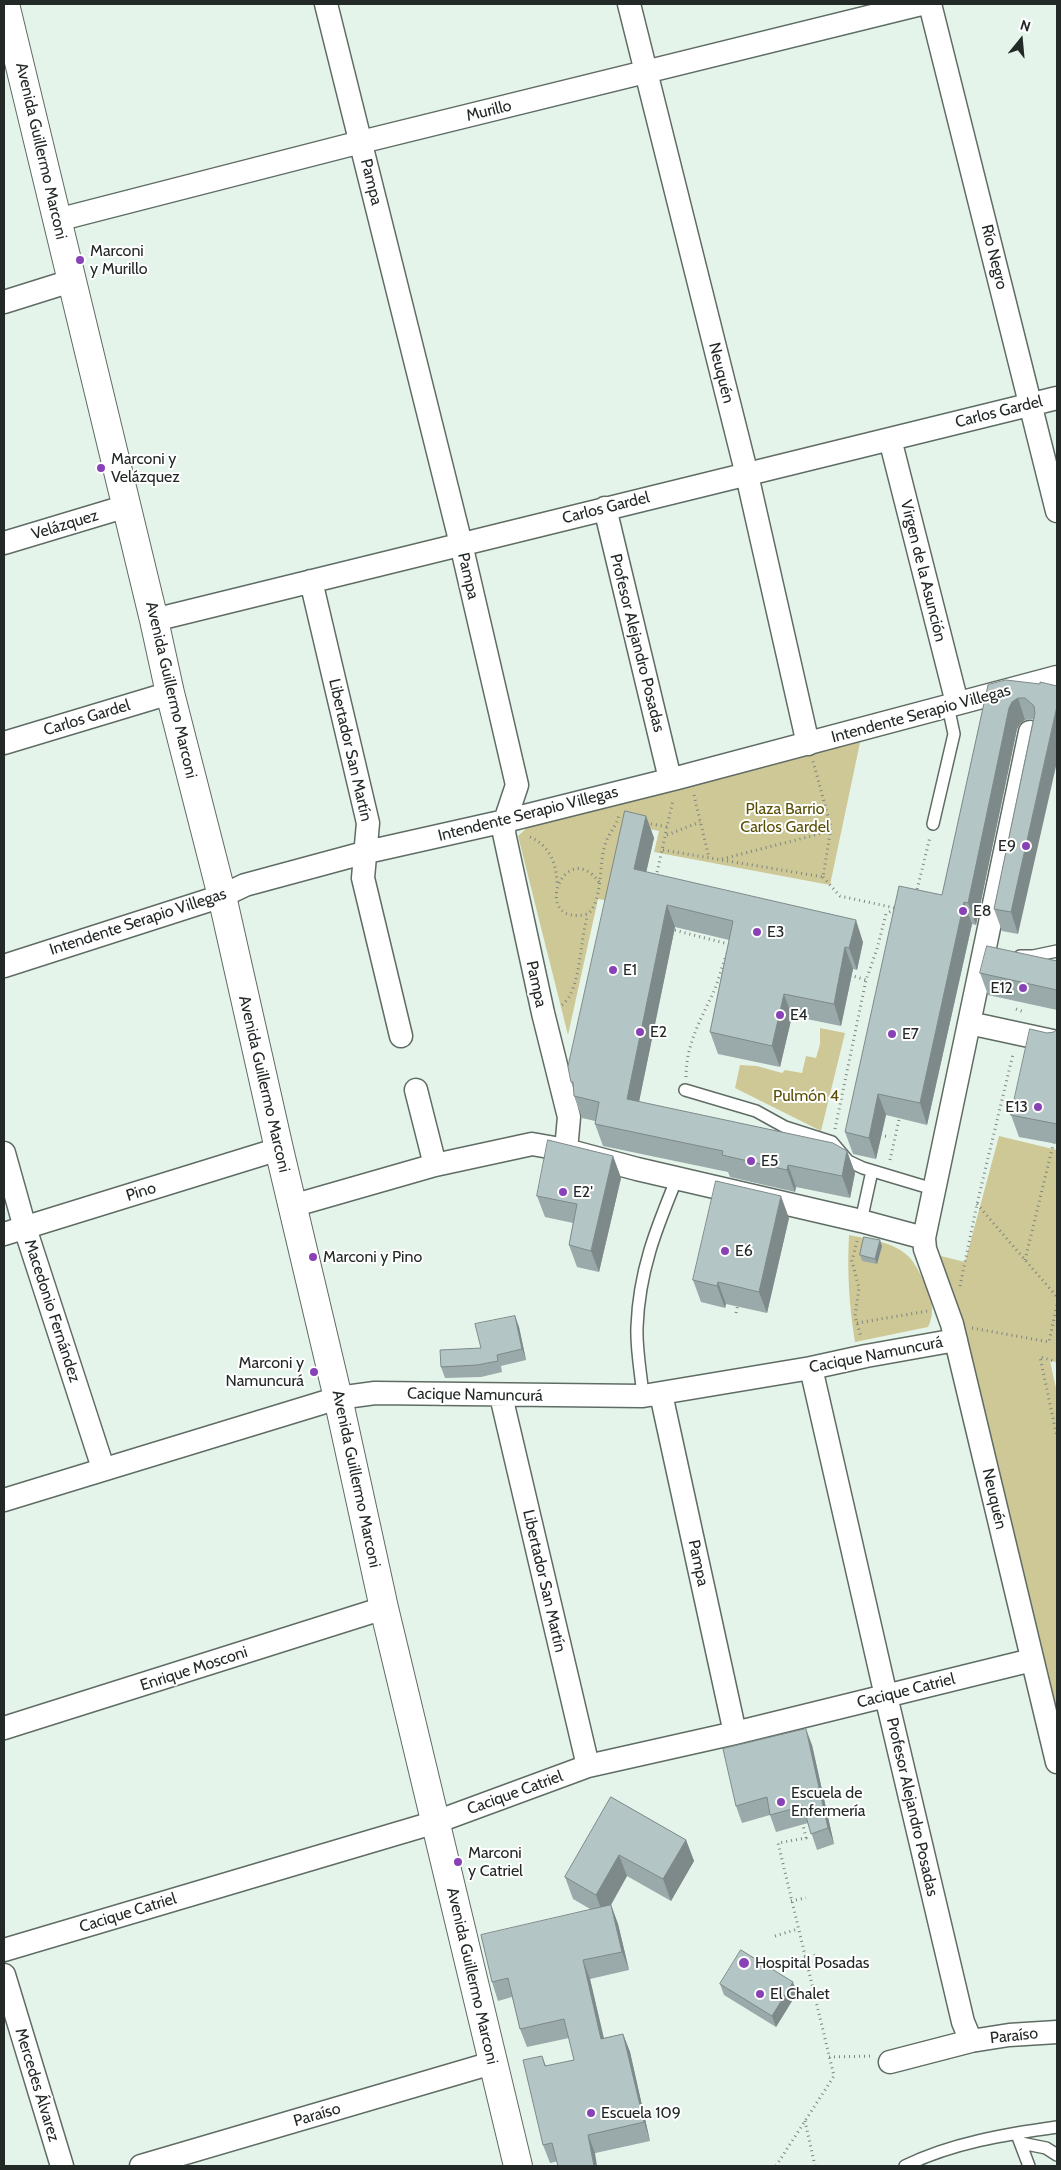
<!DOCTYPE html>
<meta charset="utf-8">
<style>
body{margin:0}
#map{position:relative;width:1061px;height:2170px;overflow:hidden;background:#e5f4eb;font-family:Cabin,sans-serif}
canvas{display:block}
.frame{position:absolute;inset:0;border:5px solid #232926;pointer-events:none}
.north{position:absolute;left:996px;top:15px;width:50px;height:50px;-webkit-text-stroke:4px #fff;paint-order:stroke;rotate:17deg;font-size:14px;font-weight:700;line-height:20px;text-align:center;color:#232926}
.north::after{content:'';display:block;margin:auto;width:18px;height:22px;background:#232926;clip-path:polygon(50% 0,100% 100%,50% 72%,0 100%)}
</style>
<div id="map">
<canvas width="1061" height="2170"></canvas>
<div class="frame"></div>
<div class="north">N</div>
</div>
<script>
const g = document.querySelector('canvas').getContext('2d');
g.lineJoin = 'round';
function fill(path, color) { g.fillStyle = color; g.fill(path, 'evenodd'); }
function strokePath(path, color, width, dash) { g.strokeStyle = color; g.lineWidth = width; g.lineCap = dash ? 'butt' : 'round'; g.setLineDash(dash || []); g.stroke(path); }
function label(font, color, halo, rows, align = 'center') {
  g.font = font + ' Cabin,sans-serif'; g.lineWidth = 4; g.setLineDash([]); g.textBaseline = 'middle'; g.strokeStyle = halo; g.fillStyle = color; for (const [text, x, y, turn = 0] of rows) {
    g.save(); g.translate(x, y); g.rotate((+turn || 0) * Math.PI / 180); g.textAlign = isNaN(turn) ? turn : align; if (halo) g.strokeText(text, 0, 0); g.fillText(text, 0, 0); g.restore();
  }
}
const green = new Path2D(`
 M861,738L830,885L654,852L659,831L626,824L609,901L598,899L568,1035L518,836L529,826Z
 M820,1028L845,1033L821,1131L735,1088L740,1065L757,1066L782,1073L785,1070L802,1073L806,1056L816,1058L820,1044Z
 M999,1136L1057,1150V1362L1050,1361L1057,1393V1724L937,1255L965,1262Z
 M849,1235C868,1239 894,1242 908,1256C916,1263 929,1290 931,1301C933,1310 932,1319 928,1327L855,1342C849,1306 847,1271 849,1235Z`);
const path = new Path2D(`
 M694,795L709,858
 M646,823L668,827
 M667,835L700,822
 M530,837C550,846 557,864 557,885
 M663,850L823,877L831,827L813,761
 M722,859L831,831
 M656,877L673,800
 M823,877L840,896L895,908
 M599,882C564,835 529,928 588,914C604,899 598,862 606,842C610,831 617,826 619,814
 M916,894L930,837
 M670,929L732,945
 M850,975L866,980
 M562,1005C582,989 579,940 588,915
 M1016,1009L1024,1012
 M686,1077C686,1044 701,1019 714,991C719,979 722,966 727,953
 M835,1129L866,980L877,949L886,914L896,908
 M885,1136L890,1137
 M890,1160L900,1115
 M977,1204L1057,1297
 M857,1241L852,1261L859,1288L855,1316L861,1337
 M1025,1260L1054,1141
 M960,1286L977,1204L1013,1054
 M736,1313L738,1304
 M857,1323L928,1311
 M972,1328L1049,1342L1057,1304
 M1057,1362L1040,1357L1057,1437
 M791,1901L806,1898
 M775,1936L798,1929
 M804,1957L817,1955
 M829,2057L871,2056
 M805,2121L815,2166
 M776,2166L834,2076L778,1843L806,1838L802,1821`);
const service = new Path2D(`
 M933,824L954,734L948,706
 M1020,956H1033L1057,951
 M685,1090L756,1111L785,1127L832,1142L848,1161L863,1168L933,1189
 M861,1221L872,1171
 M643,1396C641,1374 636,1349 637,1327C639,1271 656,1229 677,1178
 M1018,2137L1029,2166
 M1021,2143L1046,2148L1057,2155
 M905,2166C951,2143 1007,2134 1057,2127`);
const minor = new Path2D(`
 M326,4L461,544L517,785L505,821L504,833L543,1013L569,1117L566,1150
 M629,4L747,475L808,744
 M930,4L1057,511
 M57,220L361,142L921,4
 M4,302L71,281
 M890,439L957,703
 M605,508L670,779
 M4,543L127,506
 M311,581L368,823L363,878L401,1036
 M154,620L1057,398
 M1030,732L924,1238L925,1249L952,1324L1057,1762
 M4,743L170,693
 M4,966L222,896L245,885L367,852L505,821L677,778L1057,677
 M969,1023L1057,1042
 M416,1090L435,1165
 M4,1153L25,1228L103,1468
 M292,1206L435,1165L532,1144L566,1150L637,1169L861,1221L924,1238
 M4,1234L279,1149
 M811,1368L886,1696L963,2022L971,2041
 M661,1394L735,1733
 M501,1396L588,1766
 M4,1500L338,1398L375,1393L643,1396L811,1368L866,1356L956,1340
 M4,1728L384,1608
 M4,1950L436,1822L588,1766L735,1733L1032,1660
 M4,1975L62,2166
 M890,2062L971,2041L1009,2035L1057,2032
 M141,2166L492,2063`);
const secondary = new Path2D(`
 M5,4L154,620L170,693L222,896L279,1149L338,1398L384,1608L518,2166`);
const wall = new Path2D(`
 M1040,684L1018,934L1002,931L994,909L1033,719L1025,720L1020,724L1017,729L976,925L972,924L927,1125L886,1115L876,1159L853,1154L845,1132L942,895L988,685Z
 M646,816L654,838L646,872L863,942L857,970L853,969L841,1026L792,1016L780,1067L718,1054L710,1032L729,940L675,927L639,1102L847,1151L855,1173L850,1198L796,1187L795,1192L730,1177L728,1172L603,1146L595,1124V1121L582,1118L574,1096V1088L571,1082Z
 M1057,961V1010L988,995L980,973Z
 M1057,1029V1144L1019,1137L1011,1115L1047,1033L1054,1032Z
 M613,1156L621,1178L599,1272L577,1267L569,1245L573,1223L545,1217L537,1196Z
 M789,1218L767,1313L726,1304L725,1308L701,1302L693,1280Z
 M882,1246L877,1264L862,1261L860,1255Z
 M515,1316L519,1327L526,1360L501,1366L502,1372L481,1377L445,1378L441,1367L481,1348Z
 M812,1745L834,1844L817,1850L808,1823L776,1832L770,1815L742,1823L736,1806Z
 M611,1797L686,1840L694,1861L671,1901L627,1876L611,1905L618,1924L629,1970L590,1979L604,2038L623,2034L630,2052L650,2141L550,2163L543,2145L542,2056L546,2066L574,2060L569,2038L527,2047L520,2029L512,1997L498,2001L492,1982L592,1910L573,1899L565,1877Z
 M720,1984L797,1993L776,2027L724,1995Z`);
const shadedWall = new Path2D(`
 M1018,698L1025,720L1020,724L1017,729L976,925L968,903L1009,708L1012,702Z
 M1057,706V762L1018,934L1011,912Z
 M646,816L654,838L642,891L634,869Z
 M964,902L972,924L927,1125L920,1103Z
 M667,905L675,927L635,1121L627,1099Z
 M856,920L863,942L857,970L849,948Z
 M845,947L853,969L841,1026L834,1004Z
 M784,994L792,1016L780,1067L772,1046Z
 M878,1094L886,1115L876,1159L869,1138Z
 M847,1151L855,1173L850,1198L842,1176Z
 M613,1156L621,1178L599,1272L591,1251Z
 M788,1165L796,1187L795,1192L787,1170Z
 M781,1196L789,1218L767,1313L759,1292Z
 M880,1240L882,1246L877,1264L875,1259Z
 M718,1282L726,1304L725,1308L717,1286Z
 M515,1316L519,1327L526,1360L522,1349Z
 M806,1729L812,1745L834,1844L828,1828Z
 M686,1840L694,1861L671,1901L663,1879Z
 M619,1855L627,1876L604,1917L596,1895Z
 M611,1905L618,1924L629,1970L622,1952Z
 M583,1960L590,1979L608,2057L601,2039Z
 M793,1982L797,1993L776,2027L772,2016Z
 M623,2034L630,2052L650,2141L644,2122Z
 M588,2135L595,2153L597,2166H594Z`);
const building = new Path2D(`
 M1006,680L1040,684V682L1057,686V706L1011,912L994,909L1035,713L1034,706L1025,698H1018L1012,702L1009,708L968,903L964,902L920,1103L878,1094L869,1138L845,1132L899,886L942,895L988,685Z
 M625,811L646,816L634,869L856,920L849,948L845,947L834,1004L784,994L772,1046L710,1032L733,921L667,905L627,1099L833,1143L847,1151L842,1176L788,1165L787,1170L722,1155L723,1151L595,1124L599,1102L574,1096L573,1082H571L568,1067Z
 M987,946L1057,961V990L980,973Z
 M1030,1029L1047,1033L1054,1032L1057,1029V1124L1011,1115Z
 M548,1140L613,1156L591,1251L569,1245L577,1204L537,1196Z
 M716,1181L781,1196L759,1292L718,1282L717,1286L693,1280Z
 M864,1237L880,1240L875,1259L860,1255Z
 M515,1316L522,1349L497,1355L498,1361L477,1365L441,1367L440,1350L481,1348L475,1324Z
 M806,1729L828,1828L811,1834L803,1806L770,1815L767,1797L736,1806L723,1749Z
 M611,1797L686,1840L663,1879L619,1855L596,1895L565,1877Z
 M611,1905L622,1952L583,1960L601,2039L623,2034L644,2122L588,2135L594,2166H558L552,2143L543,2145L523,2060L542,2056L545,2066L574,2060L564,2019L520,2029L508,1978L492,1982L481,1935Z
 M741,1950L793,1982L772,2016L720,1984Z`);
const markers = [
 [80,260,5,"#8942b5"],
 [101,468,5,"#8942b5"],
 [1026,846,5,"#8942b5"],
 [963,911,5,"#8942b5"],
 [757,932,5,"#8942b5"],
 [613,970,5,"#8942b5"],
 [1023,988,5,"#8942b5"],
 [780,1015,5,"#8942b5"],
 [640,1032,5,"#8942b5"],
 [892,1034,5,"#8942b5"],
 [1038,1107,5,"#8942b5"],
 [751,1161,5,"#8942b5"],
 [563,1192,5,"#8942b5"],
 [725,1251,5,"#8942b5"],
 [313,1257,5,"#8942b5"],
 [314,1372,5,"#8942b5"],
 [781,1802,5,"#8942b5"],
 [458,1862,5,"#8942b5"],
 [744,1963,6,"#8942b5"],
 [760,1994,5,"#8942b5"],
 [591,2113,5,"#8942b5"]
];
const streetNames = [
 ["Murillo",489,111,-14],
 ["Avenida Guillermo Marconi",41,151,77],
 ["Pampa",371,182,76],
 ["Río Negro",994,257,76],
 ["Neuquén",721,373,76],
 ["Carlos Gardel",999,412,-14],
 ["Carlos Gardel",606,508,-14],
 ["Velázquez",65,525,-17],
 ["Virgen de la Asunción",923,571,76],
 ["Pampa",468,576,77],
 ["Profesor Alejandro Posadas",637,643,76],
 ["Avenida Guillermo Marconi",171,690,77],
 ["Intendente Serapio Villegas",921,714,-15],
 ["Carlos Gardel",87,718,-17],
 ["Libertador San Martín",350,750,77],
 ["Intendente Serapio Villegas",528,814,-14],
 ["Intendente Serapio Villegas",138,922,-18],
 ["Pampa",536,984,78],
 ["Avenida Guillermo Marconi",264,1084,77],
 ["Pino",141,1192,-17],
 ["Macedonio Fernández",52,1311,72],
 ["Cacique Namuncurá",876,1355,-11],
 ["Cacique Namuncurá",475,1395,1],
 ["Avenida Guillermo Marconi",356,1479,78],
 ["Neuquén",994,1499,77],
 ["Pampa",698,1563,78],
 ["Libertador San Martín",544,1581,77],
 ["Enrique Mosconi",194,1669,-18],
 ["Cacique Catriel",906,1691,-14],
 ["Cacique Catriel",515,1793,-20],
 ["Profesor Alejandro Posadas",912,1807,77],
 ["Cacique Catriel",128,1913,-17],
 ["Avenida Guillermo Marconi",472,1976,77],
 ["Paraíso",1014,2036,-6],
 ["Mercedes Álvarez",37,2085,73],
 ["Paraíso",317,2115,-16]
];
const poiNames = [
 ["Marconi",90,251],
 ["y Murillo",90,269],
 ["Marconi y",111,459],
 ["Velázquez",111,477],
 ["E9",1016,846,"right"],
 ["E8",973,911],
 ["E3",767,932],
 ["E1",623,970],
 ["E12",1013,988,"right"],
 ["E4",790,1015],
 ["E2",650,1032],
 ["E7",902,1034],
 ["E13",1028,1107,"right"],
 ["E5",761,1161],
 ["E2'",573,1192],
 ["E6",735,1251],
 ["Marconi y Pino",323,1257],
 ["Marconi y",304,1363,"right"],
 ["Namuncurá",304,1381,"right"],
 ["Escuela de",791,1793],
 ["Enfermería",791,1811],
 ["Marconi",468,1853],
 ["y Catriel",468,1871],
 ["Hospital Posadas",755,1963],
 ["El Chalet",770,1994],
 ["Escuela 109",601,2113]
];
const parkNames = [
 ["Plaza Barrio",785,809],
 ["Carlos Gardel",785,827],
 ["Pulmón 4",806,1096]
];
fill(green, '#cec896');
strokePath(service, '#5f6c64', 14);
strokePath(minor, '#5f6c64', 25);
strokePath(secondary, '#5f6c64', 30);
strokePath(path, '#7c8680', 3, [1, 4]);
strokePath(service, '#fff', 11);
strokePath(minor, '#fff', 22);
strokePath(secondary, '#fff', 28);
fill(wall, '#9aa9a9');
fill(shadedWall, '#7d8a89');
fill(building, '#b3c5c4');
strokePath(building, '#7d8a89', 1);
for (const [x, y, r, color] of markers) { const dot = new Path2D(); dot.arc(x, y, r, 0, 2 * Math.PI); g.fillStyle = color; g.fill(dot); strokePath(dot, '#fff', 2); }
label('16px', '#232926', '#fff', streetNames);
label('16px', '#232926', '#fff', poiNames, 'left');
label('16px', '#584f04', '#fff', parkNames);
</script>
